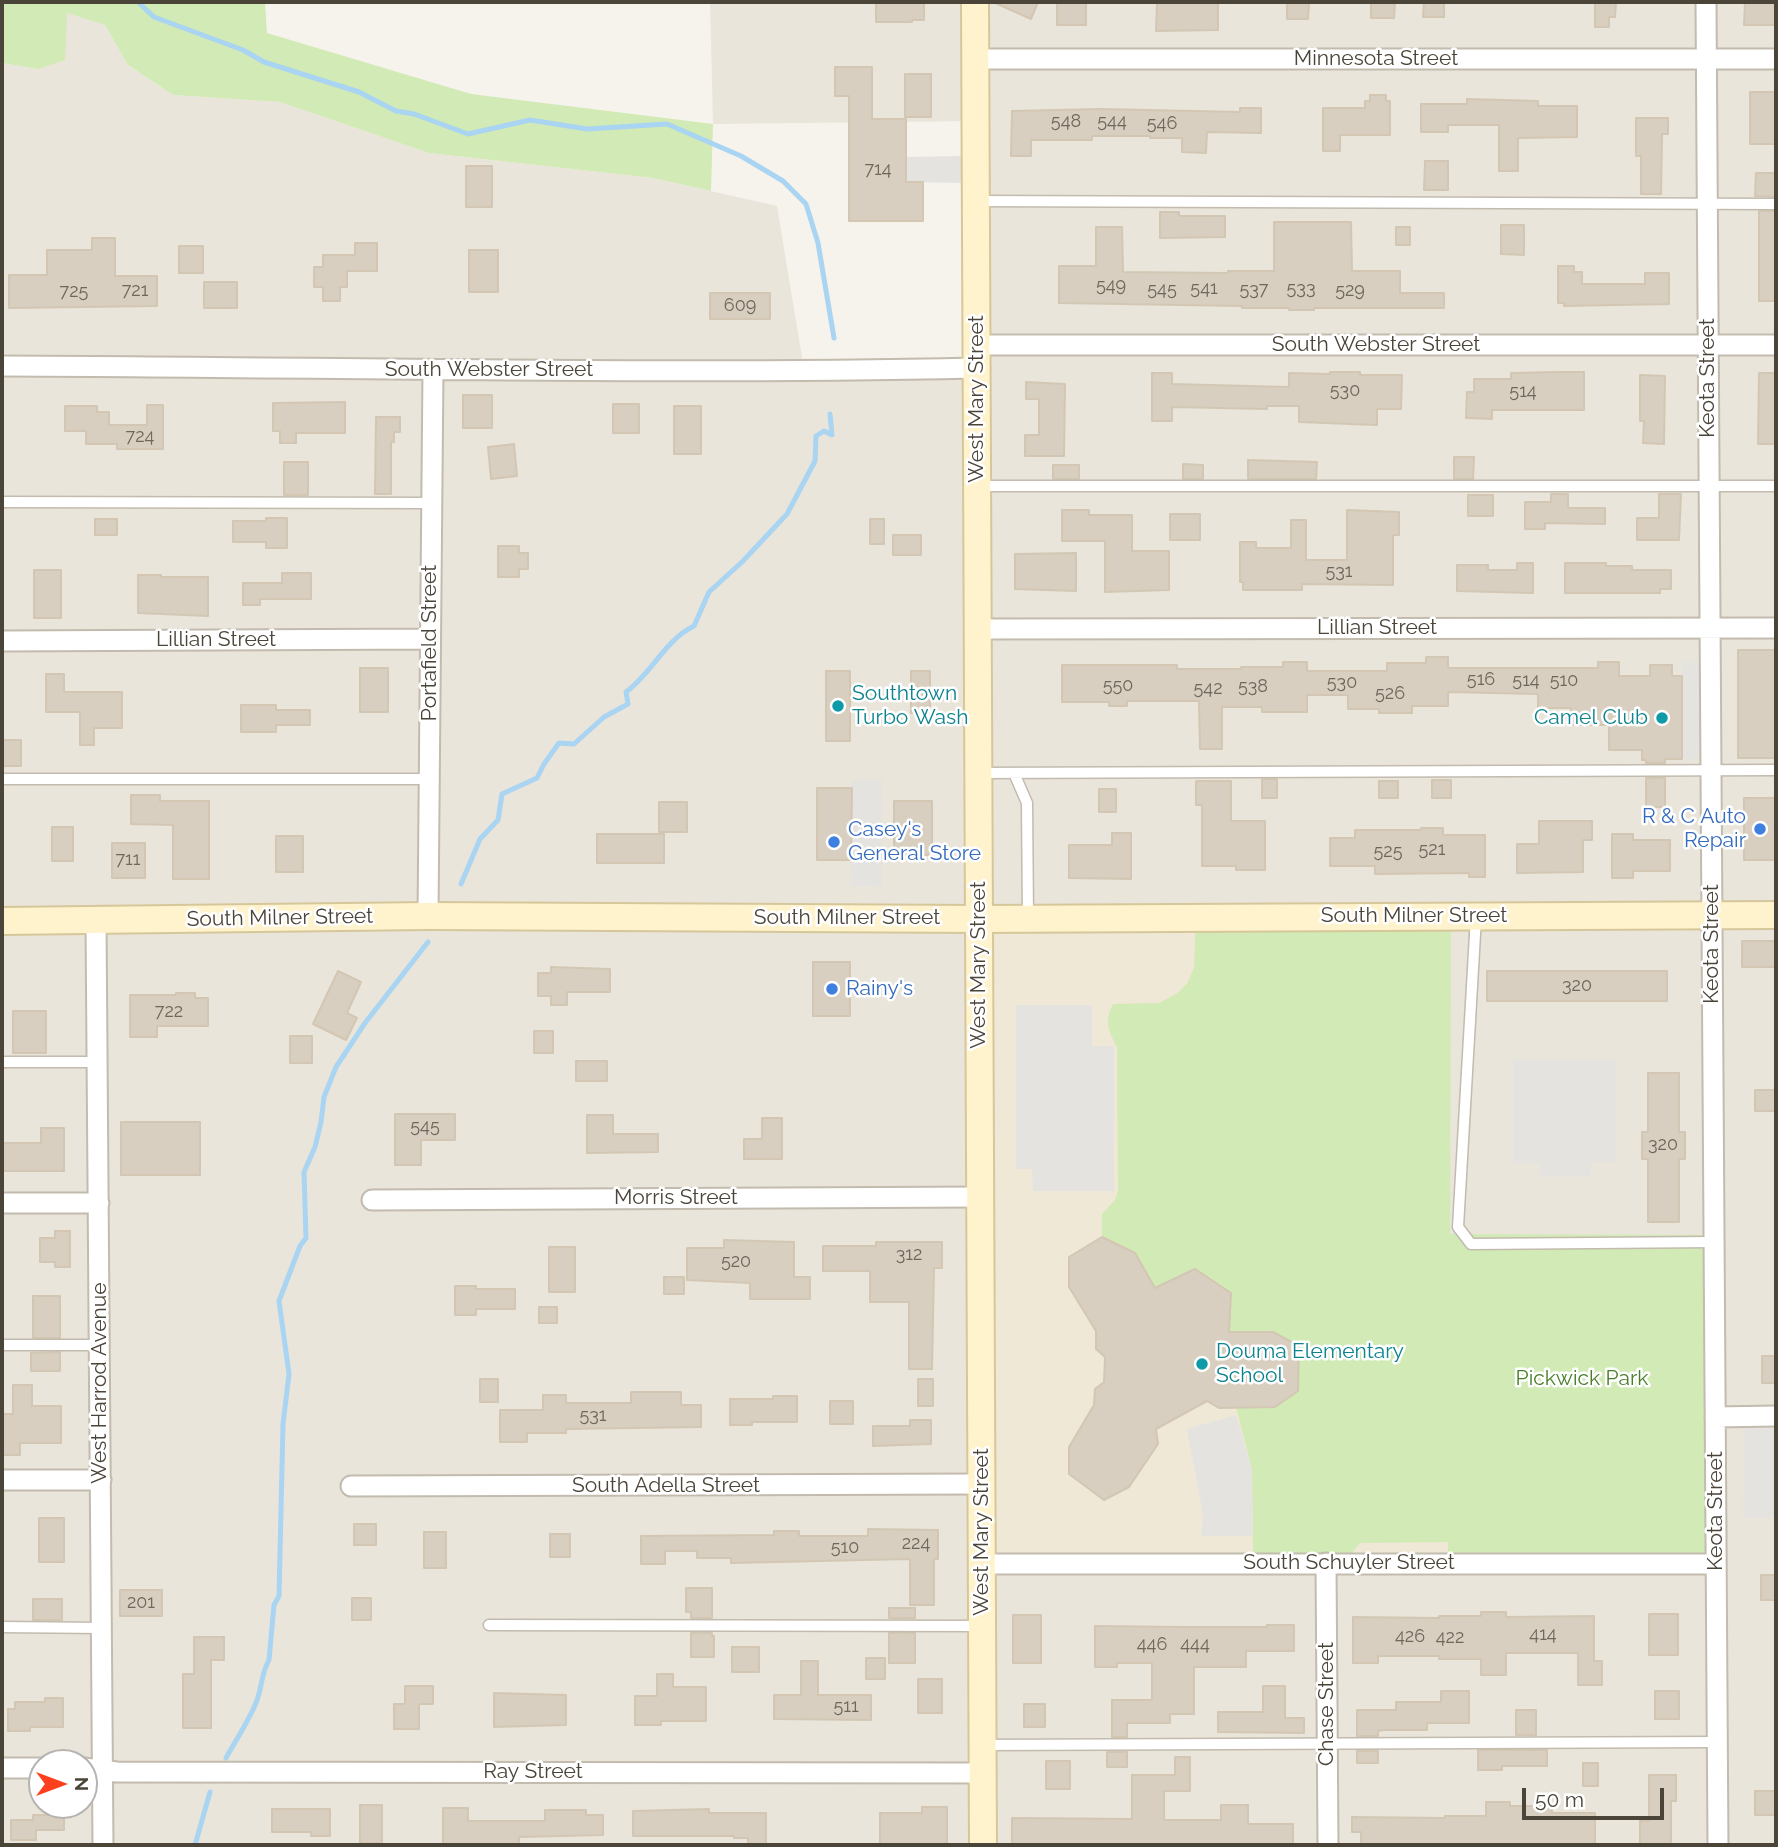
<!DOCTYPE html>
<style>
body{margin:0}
#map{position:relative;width:1778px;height:1847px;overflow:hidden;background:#f6f3ec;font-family:Raleway,sans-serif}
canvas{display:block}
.frame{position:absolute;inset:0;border:4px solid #4b4439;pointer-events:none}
.north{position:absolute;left:28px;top:1749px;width:70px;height:70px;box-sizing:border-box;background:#fff;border:2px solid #b7b4b0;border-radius:50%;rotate:90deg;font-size:19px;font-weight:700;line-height:28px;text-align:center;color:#4b4439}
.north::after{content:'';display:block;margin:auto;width:24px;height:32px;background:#fc3f1d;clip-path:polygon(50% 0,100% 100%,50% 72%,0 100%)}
.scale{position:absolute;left:1522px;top:1788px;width:142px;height:32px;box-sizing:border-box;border:4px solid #4b4439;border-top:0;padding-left:9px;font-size:21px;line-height:24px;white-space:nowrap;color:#4b4439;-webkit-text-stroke:5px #fff;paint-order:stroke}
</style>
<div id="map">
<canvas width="1778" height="1847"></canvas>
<div class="frame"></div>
<div class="north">N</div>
<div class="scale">50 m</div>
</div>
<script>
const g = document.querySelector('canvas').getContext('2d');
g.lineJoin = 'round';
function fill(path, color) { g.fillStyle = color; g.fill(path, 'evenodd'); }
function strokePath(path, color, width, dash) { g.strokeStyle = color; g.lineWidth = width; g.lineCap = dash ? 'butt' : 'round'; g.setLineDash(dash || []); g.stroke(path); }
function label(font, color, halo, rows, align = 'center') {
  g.font = font + ' Raleway,sans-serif'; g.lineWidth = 5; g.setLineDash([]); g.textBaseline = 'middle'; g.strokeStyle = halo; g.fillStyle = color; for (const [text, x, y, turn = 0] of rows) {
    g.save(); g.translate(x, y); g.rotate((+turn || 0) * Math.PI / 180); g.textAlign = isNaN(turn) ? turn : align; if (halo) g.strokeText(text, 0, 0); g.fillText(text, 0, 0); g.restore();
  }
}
const residential = new Path2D(`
 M710,2H1776V1845H2V63L38,69L66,12L105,25L128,65L173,95L280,102L429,153L653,178L777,206L804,369L976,368L975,121L713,124ZM42,1763H84V1805H42Z`);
const education = new Path2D(`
 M1451,916L1448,1563L982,1564L979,919Z`);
const green = new Path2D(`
 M2,2H265L267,33L471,94L713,124L711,191L653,178L429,153L280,102L173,95L128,65L105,25L67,13L65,60L38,69L2,63Z
 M1451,916L1450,1234L1714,1235L1716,1564L1448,1563V1542L1360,1543L1343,1563H1253L1252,1470L1236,1407L1299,1346L1273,1332H1229L1231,1293L1195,1269L1155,1288L1135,1253L1102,1237V1214L1115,1200L1118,1191L1117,1047C1108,1030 1104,1022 1113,1004L1159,1003L1176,994L1187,984L1194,968L1196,918Z`);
const parking = new Path2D(`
 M961,156V183L906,182V157Z
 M1682,661H1702V759H1682Z
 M852,780H882V887L851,886Z
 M1016,1005H1092V1046H1114V1191H1033L1032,1169H1016Z
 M1513,1059L1616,1060V1162H1591V1177H1540V1163H1513Z
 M1236,1415L1252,1470L1253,1536H1201L1203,1514L1187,1429Z
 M1744,1424L1776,1425V1518H1743Z`);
const stream = new Path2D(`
 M138,2L154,17L243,50L264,62L359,92L396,111L414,114L468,134L530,120L587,129L667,124L741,156L783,181L806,204L818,243L834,338
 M461,884L480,839L498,820L502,794L537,778L544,764L559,743L574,744L604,717L628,704L626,692C652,673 665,640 694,626L709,592L742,562L787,514L815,461L816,436L824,431L832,435L830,414
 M226,1758C236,1740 248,1722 256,1703C262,1689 261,1673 269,1660L274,1605L279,1596L283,1424L289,1374L279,1301L300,1246L306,1238L304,1172L315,1147L321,1122L324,1097L336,1067L365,1023L428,942
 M195,1845L210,1792`);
const building = new Path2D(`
 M876,2H924V20H912V22H876Z
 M993,2H1038L1031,19Z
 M1057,2H1086V25H1057Z
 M1157,2H1218V30L1156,31Z
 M1287,2H1309L1308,19H1287Z
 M1371,2H1395L1394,18H1371Z
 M1424,2H1444V17H1423Z
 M1595,2H1616L1615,17H1609V27H1595Z
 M1745,2H1776V25H1744Z
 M835,67H872V119H906V182H923V221H849V96H835Z
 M905,74H931V117H905Z
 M1750,92H1775V144H1750Z
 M1370,95H1386V101H1390V135H1340V151H1323V108H1365V101H1370Z
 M1467,99L1538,101V106H1577V137L1518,138V171H1499V125H1448V132H1421V104H1467Z
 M1240,108H1261V133L1207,132L1206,153L1182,152V138H1150V136H1092V140H1031V156H1011L1012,111L1101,109L1240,112Z
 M1636,118H1668V134H1662L1661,194H1641V156H1636Z
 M1425,161H1448V190H1424Z
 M466,166H492V207H466Z
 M1756,173H1776V197L1755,196Z
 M1759,211H1776V301H1759Z
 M1160,212H1179V216H1225V237L1160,238Z
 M1274,222H1351L1352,271H1400V293H1444V308H1314V310H1289V308H1242V306L1059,303V266H1096V227H1122L1123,272L1228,273V271H1274Z
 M1501,225H1524V255L1501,254Z
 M1396,227H1410V245H1396Z
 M92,238H115V276H157V306L9,308V275H47V250H92Z
 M355,243H377V271H347V287H340V301H323V287H314V267H323V255H355Z
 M179,246H203V273H179Z
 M469,250H498V292H469Z
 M1558,266H1574V272H1582V284H1645V273H1669V304L1564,306V303H1558Z
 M204,282H237V308H204Z
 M710,293H770V319H710Z
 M1330,372H1360V375H1402L1401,409H1377V425L1299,422V406H1267V409L1172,407V421H1152V373H1172V384L1289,387V373L1330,374Z
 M1559,372H1584V410H1492V419L1466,418L1467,392H1474V379H1511V373Z
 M1759,373H1776V444H1758Z
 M1640,375L1665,376L1664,444L1643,443L1644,421H1640Z
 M1026,382L1065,384L1064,456H1025V435H1039V399H1026Z
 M463,395H492V428H463Z
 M345,402V433H296V443H280V431H273V403Z
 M613,404H639V433H613Z
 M147,405H163V449H117V444H86V431H65V406H97V412H109V425H147Z
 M674,406H701V454H674Z
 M376,417H400V432H394V442H391V494H375Z
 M514,444L517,476L491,479L488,447Z
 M1454,457H1474L1473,479H1454Z
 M1248,460L1317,462L1316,479H1248Z
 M284,462H308V495H284Z
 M1183,464L1203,465V479H1183Z
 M1053,465H1079V479H1053Z
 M1551,494H1568V508H1605V524L1545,523V529H1525V502H1551Z
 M1659,494H1681L1679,540H1637V518H1659Z
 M1468,495H1493V516H1468Z
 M1062,510H1089V515H1132V551H1169V590L1105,592V541H1062Z
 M1347,510L1399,512V535H1393V585L1302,584V590H1243V582H1240V542H1256V548H1291V520H1306V560H1347Z
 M1170,514H1200V540H1170Z
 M266,518H287V548H266V542H233V521H266Z
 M95,519H117V535H95Z
 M870,519H884V544H870Z
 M893,535H921V555H893Z
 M498,546H519V553H528V569H519V577H498Z
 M1076,553V591L1015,589V554Z
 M1517,563H1533V593L1457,591V565H1488V570H1517Z
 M1565,563H1606V566H1632V570H1671V589H1660V593H1565Z
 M34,570H61V618H34Z
 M282,573H311V599H260V605H243V583H282Z
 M138,575H161V577H208V616L138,613Z
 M1738,650H1776V758H1738Z
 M1426,657H1448V668H1598V662H1619V676H1650V665H1672V676H1682V759H1665V763H1646V760H1642V750H1609V725H1571V708H1538V694L1448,692V706H1412V713H1379V709H1348V695H1307V712H1262V707H1222V749H1200L1199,701H1127V706H1109V702H1062V665H1177V669H1241V667H1283V662H1307V671H1387V663H1426Z
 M360,668H388V712H360Z
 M826,671H850V741H826Z
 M911,671H930V713H911Z
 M46,674H64V692H122V728H94V745H80V712H46Z
 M241,705H276V710H310V725H276V732H241Z
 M2,740H21V766H2Z
 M1646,778H1665V807H1646Z
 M1262,779H1277V798H1262Z
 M1432,780H1451V798H1432Z
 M1196,781H1231V821H1265V870H1236V866H1202V805H1196Z
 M1379,781H1398V798H1379Z
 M817,788H852L851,860H817Z
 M1099,789H1116V812H1099Z
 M131,795H160V801H209V879H173V825L131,824Z
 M1744,798H1776V860H1744Z
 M894,801H932V855H894Z
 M659,802H687V832H659Z
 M1539,821H1592V840H1583V872L1517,873V844H1539Z
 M52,827H73V861H52Z
 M1421,828H1443V835H1485V877H1469V873L1375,874V866H1330V838H1355V830H1421Z
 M1112,833H1131V879L1069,878V845H1112Z
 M597,834H664V863H597Z
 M1612,834H1633V840H1670V871H1633V878H1612Z
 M276,836H303V872H276Z
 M112,843H145V878H112Z
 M1742,941H1776V967H1742Z
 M813,962H850V1016H813Z
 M551,967L610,969V992H567V1005H551V996H538V973H551Z
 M338,971L361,982L347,1013L357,1018L346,1040L313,1024Z
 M1487,971H1667V1001H1487Z
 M176,993H195V998H208V1026H157V1037H130V995H176Z
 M13,1011H46V1053H13Z
 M534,1031H553V1053H534Z
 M290,1036H312V1063H290Z
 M576,1061H607V1081H576Z
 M1648,1073H1679V1132H1685V1159H1679V1222H1648V1159H1642V1132H1648Z
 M1755,1090H1776V1111H1755Z
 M395,1114H455V1140H421V1165H395Z
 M587,1115H613V1134H658V1152L587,1153Z
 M762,1118H782V1159H744V1139H762Z
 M121,1122H200V1175H121Z
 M41,1128H64V1171H2V1143H41Z
 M55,1231H70V1267H55V1262H40V1238H55Z
 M1102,1237L1135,1253L1155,1288L1195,1269L1231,1293L1229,1332H1273L1299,1346L1298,1391L1275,1407L1219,1408L1207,1401L1156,1429L1158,1444L1129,1487L1104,1500L1069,1474V1447L1094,1405L1095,1389L1104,1382L1105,1357L1096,1349V1331L1069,1287V1257Z
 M724,1240L794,1242V1277H810V1299H750V1283L687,1280V1248H724Z
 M876,1242H942V1268H934L932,1369H909V1302H870V1271H823V1246H876Z
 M549,1247H575V1292H549Z
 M664,1277H684V1294H664Z
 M455,1286H476V1289H515V1309H476V1315H455Z
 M33,1296H60V1338H33Z
 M539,1307H557V1323H539Z
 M60,1352V1371H31V1353Z
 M1762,1356H1776V1383H1762Z
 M480,1379H498V1402H480Z
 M918,1379H933V1406H918Z
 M13,1385H32V1406H61V1443H20V1455H2V1414H13Z
 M631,1392H681V1405H701V1427L566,1429V1433H527V1442H500V1410H543V1395H566V1403H631Z
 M773,1396H797V1422H752V1425H730V1399H773Z
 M830,1401H853V1424H830Z
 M910,1420H931V1444L873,1446V1426H910Z
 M39,1518H64V1562H39Z
 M354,1524H376V1545H354Z
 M868,1529L938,1530V1559H934V1605H910V1559L731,1563V1558H697V1551H665V1564H641V1536L774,1535V1531H799V1536H868Z
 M424,1532H446V1568H424Z
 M550,1534H570V1557H550Z
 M1761,1575H1776V1600H1761Z
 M686,1588H712V1618H691V1612H686Z
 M120,1590H162V1616H120Z
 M352,1598H371V1620H352Z
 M33,1599H62V1620H33Z
 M889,1608H915V1618H889Z
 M1481,1612H1506V1617L1594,1616V1661H1602V1685H1578V1653H1506V1675H1481V1659H1439V1656H1378V1663H1353V1617L1439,1618V1616H1481Z
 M1649,1614H1678V1655H1649Z
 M1013,1615H1041V1663H1013Z
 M1267,1625H1294V1651H1246V1667H1194V1714H1170V1723H1127V1737H1112V1700H1152V1663H1117V1667H1095V1626L1181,1627H1267Z
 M691,1633H712V1636H714V1657H691Z
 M889,1633H915V1663H889Z
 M194,1637H224V1660H211V1728H183V1674H194Z
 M732,1647H759V1672H732Z
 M866,1658H885V1679H866Z
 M801,1661H818V1695H871V1720L774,1719V1695H801Z
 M657,1674H673V1687H706V1721H661V1725H635V1696H657Z
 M918,1679H942V1713H918Z
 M405,1686H433V1704H419V1729H394V1704H405Z
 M1263,1686H1285V1718H1304V1733L1218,1732V1712H1263Z
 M1441,1691H1469V1723H1427V1730H1384L1378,1731V1736H1357V1710H1396V1702H1441Z
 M1655,1691H1679V1719H1655Z
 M494,1693L566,1695V1725L494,1727Z
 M45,1698H63V1727H30V1731H8V1709H15V1702H45Z
 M1024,1704H1045V1727H1024Z
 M1516,1710H1536V1735H1516Z
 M1478,1750H1547V1766H1502V1770H1478Z
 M1357,1751H1378V1763H1357Z
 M1107,1752H1127V1767H1107Z
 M1175,1757H1190V1791H1164V1820H1221V1805H1248V1824H1293V1845H1012V1818L1132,1819V1775H1175Z
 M1046,1761H1070V1789H1046Z
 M1583,1763H1598V1786H1583Z
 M1649,1775H1676V1801H1671V1845H1640V1821H1649Z
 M1755,1791H1776V1815H1755Z
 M1486,1802H1510V1806H1552V1813H1595V1845H1361V1832H1352V1817L1445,1818V1816H1486Z
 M360,1805H382V1843H360Z
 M922,1807H947V1845H880V1813H922Z
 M443,1808H468V1821H545V1810H586V1815H603V1835L519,1837V1845H443Z
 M272,1809H330V1836H311V1832H272Z
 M709,1809V1813H766V1845H748V1838H734V1836H633V1811Z
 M33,1815H64V1830H36V1840H11V1820H33Z`);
const lane = new Path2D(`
 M976,201L1776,204
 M979,486H1776
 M2,502L432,503
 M979,773L1776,770
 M1014,773L1027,803L1028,918
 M2,779H429
 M1476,917L1458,1227L1471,1244L1714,1242
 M2,1062H97
 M2,1345H100
 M489,1625L982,1626
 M2,1627L102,1628
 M983,1745L1717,1742`);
const street = new Path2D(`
 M1706,2L1718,1845
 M975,59H1776
 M976,345H1776
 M2,366C326,367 651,375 976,368
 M978,629L1776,628
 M2,641L430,639
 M428,916L433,370
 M96,920L103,1845
 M372,1200L980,1197
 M2,1203H99
 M1715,1417L1776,1416
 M2,1480H101
 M351,1486L981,1484
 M1326,1563L1328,1845
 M982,1564H1716
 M2,1768H42
 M84,1768L117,1772L983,1773`);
const secondary = new Path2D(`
 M975,2L983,1845
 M2,921L428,916L979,919L1776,915`);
const markers = [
 [838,706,7,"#0f9aa8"],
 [1662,718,7,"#0f9aa8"],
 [1760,829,7,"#3f7fe0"],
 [834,842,7,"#3f7fe0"],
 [832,989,7,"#3f7fe0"],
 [1202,1364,7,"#0f9aa8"]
];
const numberNames = [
 ["548",1066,122],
 ["544",1112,122],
 ["546",1162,124],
 ["714",878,170],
 ["549",1111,286],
 ["541",1204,289],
 ["533",1301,289],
 ["545",1162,290],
 ["537",1254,290],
 ["721",135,291],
 ["529",1350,291],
 ["725",74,292],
 ["609",740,306],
 ["530",1345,391],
 ["514",1523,392],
 ["724",140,437],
 ["531",1339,572],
 ["516",1481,680],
 ["514",1526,681],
 ["510",1564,681],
 ["530",1342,683],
 ["550",1118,686],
 ["538",1253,687],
 ["542",1208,689],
 ["526",1390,694],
 ["521",1432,850],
 ["525",1388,852],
 ["711",128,860],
 ["320",1577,986],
 ["722",169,1012],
 ["545",425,1127],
 ["320",1663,1145],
 ["312",909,1255],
 ["520",736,1262],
 ["531",593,1416],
 ["224",916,1544],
 ["510",845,1548],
 ["201",141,1603],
 ["414",1543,1635],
 ["426",1410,1637],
 ["422",1450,1638],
 ["446",1152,1645],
 ["444",1195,1645],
 ["511",846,1707]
];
const streetNames = [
 ["Minnesota Street",1376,59],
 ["South Webster Street",1376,345],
 ["South Webster Street",489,370],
 ["Keota Street",1708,378,-90],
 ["West Mary Street",977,399,-90],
 ["Lillian Street",1377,628],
 ["Lillian Street",216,640],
 ["Portafield Street",430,643,-90],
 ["South Milner Street",1414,916],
 ["South Milner Street",280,918,-1],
 ["South Milner Street",847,918],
 ["Keota Street",1712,944,-90],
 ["West Mary Street",979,965,-90],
 ["Morris Street",676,1198],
 ["West Harrod Avenue",100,1383,-90],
 ["South Adella Street",666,1486],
 ["Keota Street",1716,1511,-90],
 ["West Mary Street",982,1532,-90],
 ["South Schuyler Street",1349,1563],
 ["Chase Street",1327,1704,-90],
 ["Ray Street",533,1772]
];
const cultureNames = [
 ["Southtown",852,694],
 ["Turbo Wash",852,718],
 ["Camel Club",1648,718,"right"],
 ["Douma Elementary",1216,1352],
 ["School",1216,1376]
];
const shopNames = [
 ["R & C Auto",1746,817,"right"],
 ["Repair",1746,841,"right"],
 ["Casey's",848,830],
 ["General Store",848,854],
 ["Rainy's",846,989]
];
const parkNames = [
 ["Pickwick Park",1582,1379]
];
fill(residential, '#eae5da');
fill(education, '#efe8d6');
fill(green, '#d2eab5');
fill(parking, '#e5e3e0');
strokePath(stream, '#a9d4f2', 5);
fill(building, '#d8cfc1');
strokePath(building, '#d3c7b4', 2);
strokePath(lane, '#c2bbae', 13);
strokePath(street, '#c2bbae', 23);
strokePath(secondary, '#d6c79b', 30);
strokePath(lane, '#fff', 10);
strokePath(street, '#fff', 19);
strokePath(secondary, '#fff3cd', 26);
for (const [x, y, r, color] of markers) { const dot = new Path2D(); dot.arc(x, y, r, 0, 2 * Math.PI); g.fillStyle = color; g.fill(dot); strokePath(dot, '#fff', 2.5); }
label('18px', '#6e675b', null, numberNames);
label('21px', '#4b4439', '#fff', streetNames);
label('21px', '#0d838f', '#fff', cultureNames, 'left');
label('21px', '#366cbe', '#fff', shopNames, 'left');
label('21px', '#4a7f2a', '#fff', parkNames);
</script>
